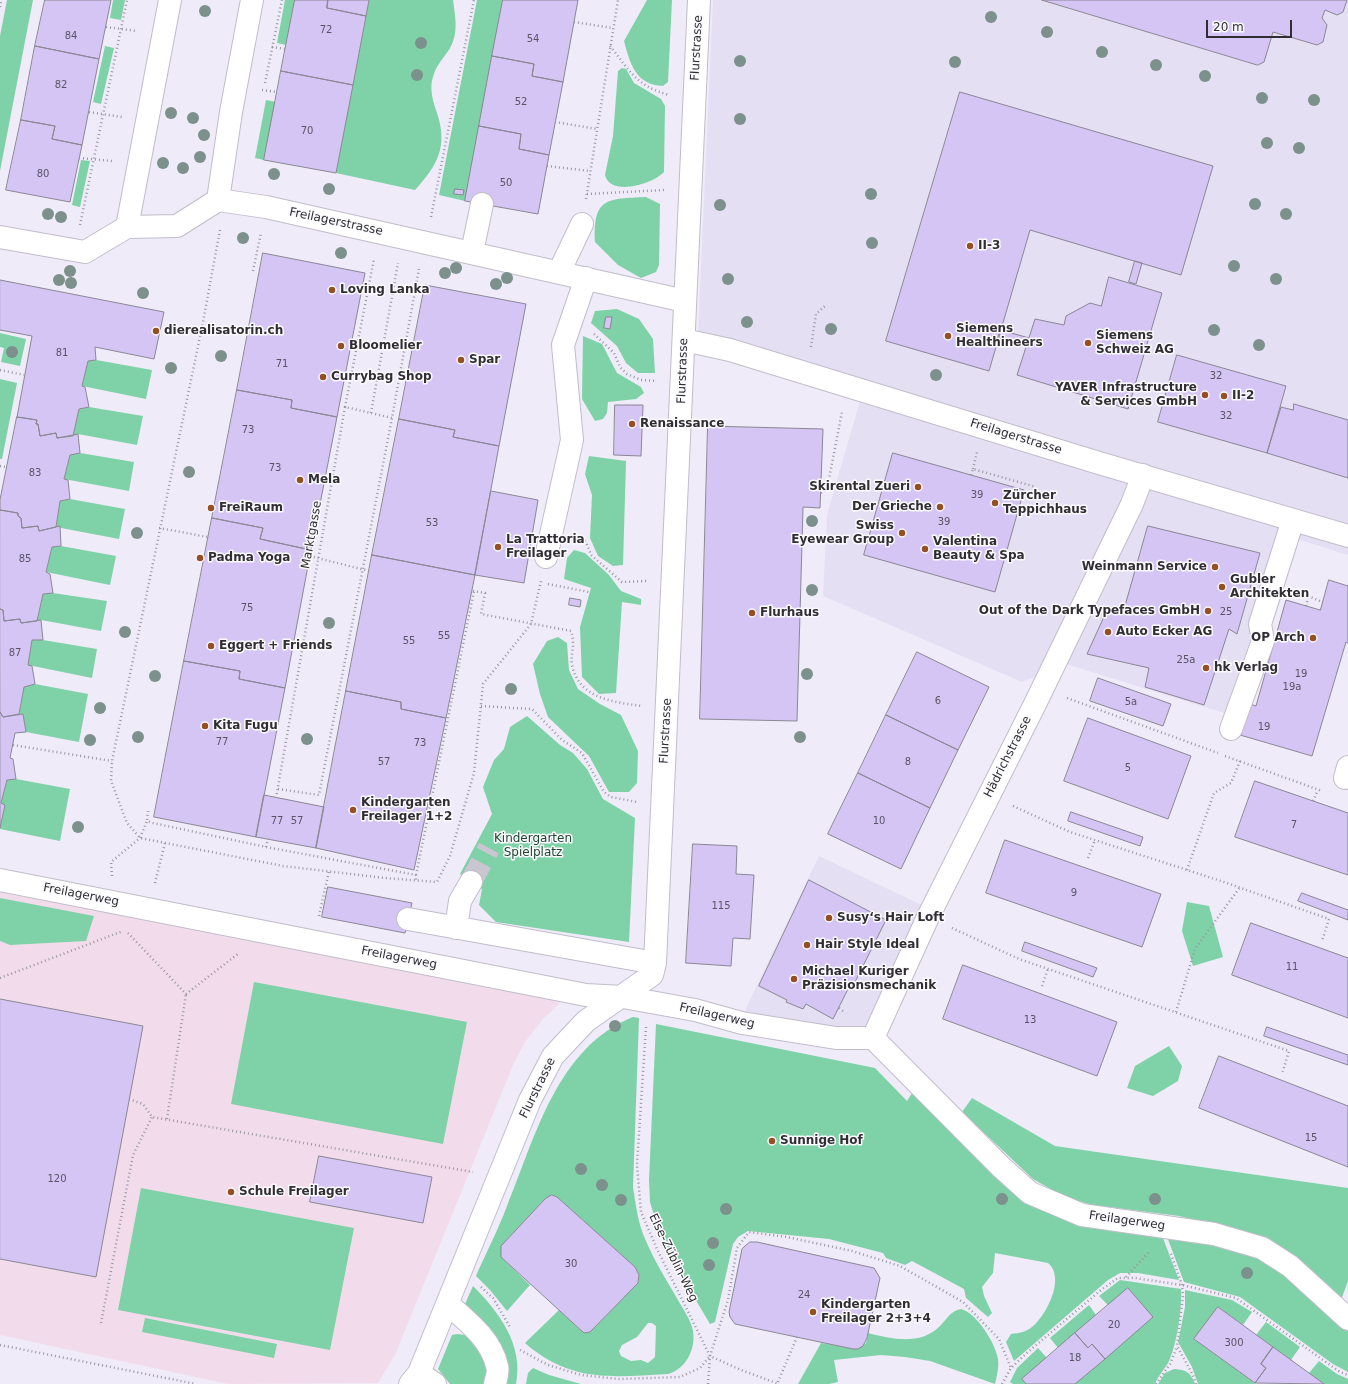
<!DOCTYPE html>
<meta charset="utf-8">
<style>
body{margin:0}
#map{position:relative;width:1348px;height:1384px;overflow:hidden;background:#efebf9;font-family:"DejaVu Sans",sans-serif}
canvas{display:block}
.scale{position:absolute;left:1206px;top:20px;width:86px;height:18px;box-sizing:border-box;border:2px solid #302e33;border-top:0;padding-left:5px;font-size:12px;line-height:14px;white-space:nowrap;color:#302e33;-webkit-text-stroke:3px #fbfafd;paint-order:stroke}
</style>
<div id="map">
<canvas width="1348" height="1384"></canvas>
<div class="scale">20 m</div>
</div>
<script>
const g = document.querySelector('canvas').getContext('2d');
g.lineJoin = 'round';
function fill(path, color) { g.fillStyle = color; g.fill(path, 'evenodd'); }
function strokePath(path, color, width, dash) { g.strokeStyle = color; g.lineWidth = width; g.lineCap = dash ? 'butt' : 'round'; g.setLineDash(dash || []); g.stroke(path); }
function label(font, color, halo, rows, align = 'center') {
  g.font = font + ' "DejaVu Sans",sans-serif'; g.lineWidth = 3; g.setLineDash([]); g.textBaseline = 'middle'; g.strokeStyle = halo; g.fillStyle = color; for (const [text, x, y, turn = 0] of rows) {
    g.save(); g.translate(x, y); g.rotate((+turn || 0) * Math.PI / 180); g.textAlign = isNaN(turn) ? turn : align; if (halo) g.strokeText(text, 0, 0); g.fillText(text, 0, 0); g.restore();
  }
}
const built = new Path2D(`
 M713,0H1348V555L1297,539L1227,714L1066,664L1022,682L823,596L827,515L864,387L698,333Z
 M819,856L932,910L857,1043L742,1023L747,1006Z`);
const education = new Path2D(`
 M0,892L543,995L560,1003L543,1019L525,1042L513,1065L395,1355L378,1383L228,1384L0,1335Z`);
const green = new Path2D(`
 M7,0H33L0,171V36Z
 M113,0H125L121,20L110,18Z
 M285,0H295L286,45L277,43Z
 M369,0H453C455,16 459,33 450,48C444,58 436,65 433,77C429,88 433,102 437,113C448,146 438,165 415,190L336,173Z
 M477,0H503L465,201L439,195Z
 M647,0H672L668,82L663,86C636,85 630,64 624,41Z
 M105,46L114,48L101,104L93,102Z
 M622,68L626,69L634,83L661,99L665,106L664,172C653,184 610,197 605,175L613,136L618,71Z
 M266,100L276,102L264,160L255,158Z
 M81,160L90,161L80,207L72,205Z
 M646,197L660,204L659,265L656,272L641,278L618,265L595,242C593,197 607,199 646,197Z
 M617,309L639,319L653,339L655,373H638L626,363L617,346L591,323L595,311Z
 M0,333L26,339L20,366L1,362L4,348L0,347Z
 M583,336L602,344L617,373L641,387L644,393L636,399L608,402L607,413L603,419L595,421L582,399Z
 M96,360L152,370L146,399L82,386L88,361Z
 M0,379L17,383L2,459H0Z
 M89,407L143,416L137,445L78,434L73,436L79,409Z
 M80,453L134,462L129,491L64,479L70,455Z
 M589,456L626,461L623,565L613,566L598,556L590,538L592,495L585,474Z
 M70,499L125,509L119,539L56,527L60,501Z
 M61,546L116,556L110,585L46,572L52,547Z
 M574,550L585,553L609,575L621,591L641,599V605L622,602L616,693L599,694L582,677L580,627L591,588L564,579L567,558Z
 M53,593L107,601L101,631L41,620L37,621L43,594Z
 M558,637L567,643L569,670L578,689L600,704L621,715L638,751L637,783L629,792H609L589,756L548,717L540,694L533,664L547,641Z
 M32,640H43L97,649L92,678L28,665Z
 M35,684L88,694L79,742L26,732L23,714H19L24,687Z
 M527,716L560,745L573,753L587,769L603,799L635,818L629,942L496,922L479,905L482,889L460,874L492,814L483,787L494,760L504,749L510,727Z
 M16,779L70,789L60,841L0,829L5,805L1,803L7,780Z
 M0,898L94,916L86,941L10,945L0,941Z
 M1187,902L1209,906L1223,957L1193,966L1182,931Z
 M254,982L467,1022L443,1144L231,1104Z
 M633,1017L639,1018L633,1187C636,1206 638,1224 646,1241C655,1262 667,1281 678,1300C683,1309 691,1320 693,1331C696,1349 686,1369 668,1374C612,1377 571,1383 525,1343L559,1310L584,1333L590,1332L638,1283L639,1275L635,1267L557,1197L552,1195L545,1199L502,1246L501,1257L530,1285L507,1311L490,1290L476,1276C486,1253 498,1230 507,1206C535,1138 557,1047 633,1017ZM648,1323H652L656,1326L655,1357L648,1363L641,1360L631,1361L621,1356L619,1351L622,1345L637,1337Z
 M656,1024L875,1068L907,1101L914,1090L1024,1196L1161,1233L1179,1280L1138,1273H1120L1108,1280L1014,1361L1006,1342L1011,1334C1019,1333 1026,1332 1032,1327C1046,1316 1066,1278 1048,1263L995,1253L993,1273L982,1287L984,1296L992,1313L988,1317L966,1298L964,1289L912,1261L905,1265L886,1258L883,1253L829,1239L748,1231L738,1237L733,1244L715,1322L710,1324L678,1270L657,1225L650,1202L649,1180Z
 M1169,1046L1182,1066L1178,1081L1153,1096L1127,1088L1135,1066Z
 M972,1098L1055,1146L1348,1188V1281L1341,1300L1262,1237L1179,1216L1093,1205L1066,1198L1033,1179L962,1112Z
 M141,1188L354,1228L330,1350L118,1310Z
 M1166,1234L1202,1241L1268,1261L1348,1331V1372L1333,1364L1240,1297L1184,1282Z
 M1120,1280L1181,1289C1182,1309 1177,1345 1168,1363C1164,1370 1158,1376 1155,1384H1075L1108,1305L1099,1296Z
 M473,1286C499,1312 524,1345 516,1384H507C515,1345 487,1330 465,1304Z
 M1185,1290L1232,1300L1252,1312L1243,1325L1218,1307L1194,1339L1256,1384H1198L1192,1367L1178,1342L1185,1307Z
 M1089,1305L1096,1315L1058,1348L1050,1338Z
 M961,1309C976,1312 996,1344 998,1359C999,1367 997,1376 995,1384L930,1361L905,1357L881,1355L834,1360L838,1382L829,1384H798L821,1343L858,1349L866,1343L868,1333C892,1339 920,1346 940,1326C948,1318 950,1311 961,1309Z
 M145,1318L277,1344L274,1358L142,1332Z
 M1266,1322L1300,1347L1291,1360L1256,1335Z
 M457,1334L465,1335L469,1337L486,1357L488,1384H450L438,1369L452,1335Z
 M1038,1348L1047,1358L1022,1379L1026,1384H1013L1010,1382L1017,1368Z
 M1319,1361L1337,1374L1348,1379V1384H1324L1309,1373Z
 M533,1368L549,1375L581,1384H526L528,1373Z
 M1174,1369C1186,1370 1191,1372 1195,1384H1158L1165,1373Z`);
const building = new Path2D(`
 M45,0H111L99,59L35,46Z
 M295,0H328L327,8L366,16L353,85L281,71Z
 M328,0H369L366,16L327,8Z
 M503,0H578L563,82L532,76L534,64L492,56Z
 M1042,0H1347L1343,12L1337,15L1325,10L1322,18L1327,25L1323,42L1317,45L1273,32L1264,62L1258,65Z
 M35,46L99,59L82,145L52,139L55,126L21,120Z
 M492,56L534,64L532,76L563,82L549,155L519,149L521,134L479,126Z
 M281,71L353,85L336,173L264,160Z
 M960,92L1213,166L1181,275L1030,230L989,371L886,341Z
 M21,120L55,126L52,139L82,145L70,202L6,190Z
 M479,126L521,134L519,149L549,155L538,214L465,201Z
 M455,189L464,190L463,195L454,194Z
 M263,253L365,273L337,417L291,408L292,400L237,390Z
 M1135,261L1142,263L1136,284L1129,282Z
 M1109,277L1162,293L1128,409L1017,375L1035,319L1064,325L1066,316L1090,303L1101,306Z
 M0,280L164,312L154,359L95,347L96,360L88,361L82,386L85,387L89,407L79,409L73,436L57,438L56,433L40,436L38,424H36L37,420L17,417L32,336L0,330Z
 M425,285L526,304L499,446L453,437L455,430L399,419Z
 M606,317H612L610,329L604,328Z
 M1001,330L1029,338L1027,346L998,338Z
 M1177,355L1286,386L1267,453L1158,422Z
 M237,390L292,400L291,408L337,417L311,550L260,539L263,528L212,518Z
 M1294,404L1348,420V478L1267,453L1281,407L1293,410Z
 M615,405H643L641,456L614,455Z
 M17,417L37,420L36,424H38L40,436L56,433L57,438L78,434L80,453L70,455L64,479L68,480L70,499L60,501L56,527L39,531L38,526L22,528L21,518L18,516V513L0,510V500Z
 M399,419L455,430L453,437L499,446L475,575L372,555Z
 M708,426L823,429L820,508L803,507L797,721L700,719Z
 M893,453L1024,490L995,592L864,555Z
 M491,491L538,500L524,583L475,575Z
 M0,510L18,513V516L21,518L22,528L38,526L39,531L60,526L61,546L52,547L46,572L50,574L53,593L43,594L37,621L21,623L20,619L4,621L3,610L0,609Z
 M212,518L263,528L260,539L311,550L285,688L239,679L240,671L184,661Z
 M1148,526L1260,553L1237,634L1229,629L1204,705L1145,687L1149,668L1087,654L1107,610L1122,615Z
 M372,555L475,575L446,718L401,709V702L346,691Z
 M1329,580L1348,586V643L1346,642L1312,756L1240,735L1250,704L1256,706L1286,600L1320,610Z
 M570,598L581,600L580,607L569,605Z
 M0,609L3,610L4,621L20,619L21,623L41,620L43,640H32L28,665L32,666L35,684L24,687L19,714L3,717L0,712Z
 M917,652L989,687L958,750L886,715Z
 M184,661L240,671L239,679L285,688L256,837L154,817Z
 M1098,678L1171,704L1163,726L1090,701Z
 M346,691L401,702V709L446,718L414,870L316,848Z
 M0,712L3,717L23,714L26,732L15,733L10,758L13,759L16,779L7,780L1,803L5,805L0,828Z
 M886,715L958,750L930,808L858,773Z
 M1088,718L1191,756L1168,819L1064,781Z
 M858,773L930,808L901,869L828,834Z
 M1255,781L1348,813V875L1235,837Z
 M264,795L324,807L316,848L256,837Z
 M1071,812L1143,837L1140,846L1068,821Z
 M1005,840L1161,894L1142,947L986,893Z
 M693,844L737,846L736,874L754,875L750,939L733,938L731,966L686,963Z
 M809,880L886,920L851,990L848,989L833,1019L806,1004L803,1009L786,1002L787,1000L759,986Z
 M328,887L412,903L405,933L322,917Z
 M1302,893L1348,910V920L1298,901Z
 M1251,923L1348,958V1018L1232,975Z
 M1025,942L1097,968L1093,977L1022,951Z
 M963,965L1117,1022L1097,1076L943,1019Z
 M0,999L143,1026L96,1277L0,1259Z
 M1267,1027L1348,1055V1065L1264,1036Z
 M1219,1056L1348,1106V1167L1199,1108Z
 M319,1156L432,1177L423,1223L310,1202Z
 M552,1195L557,1197L635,1267L639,1275L638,1283L590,1332L584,1333L501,1257V1246L545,1199Z
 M750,1242H757L874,1268L880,1278L867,1338L863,1346L858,1349H853L735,1324L730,1317L729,1312L742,1249Z
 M1128,1288L1153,1317L1105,1359L1092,1344L1088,1348L1075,1333Z
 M1218,1307L1273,1347L1261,1364L1266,1368L1255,1383L1194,1339Z
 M1075,1333L1088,1348L1092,1344L1105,1359L1075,1384H1026L1022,1379Z
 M1273,1347L1309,1373L1324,1384L1255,1383L1266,1368L1261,1364Z`);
const minorTunnel = new Path2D(`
 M471,882L489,848`);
const path = new Path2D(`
 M0,7L1,0
 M574,22L613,28
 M106,27L137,31
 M610,46C631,72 635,85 669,95
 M272,47L286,49
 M265,83L282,0
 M262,90L277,92
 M89,112L122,117
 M555,122L597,129
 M79,158L112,161
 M547,166L590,171
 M587,194L664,190
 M586,199L618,0
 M431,217L474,0
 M80,225L127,0
 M220,230L203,322L112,761L111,781L127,823L140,838L283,866L385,878L437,882L450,856L474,773L483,684L531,624L541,581
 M253,271L261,233
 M594,334L614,353L620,367L627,374L641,380L656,381
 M811,347L816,314L825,306
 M0,370L24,375
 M345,407L374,259
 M371,413L398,263
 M0,466L6,467
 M973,469L977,452
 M971,475L973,469L1036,487
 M821,493L827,489L842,412
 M159,528L208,537
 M577,538L586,542L591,555L622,582L647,581
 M310,556L369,571
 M548,584L589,592
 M473,591L485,593L481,614L571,631C576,646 570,653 572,665C579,699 614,702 642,706
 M1297,591L1322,602
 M1306,606L1309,595
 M1067,698L1218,753
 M481,706L532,709L562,740L582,753L604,792L611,797L637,802
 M13,745L112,761
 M1225,756L1322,791
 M278,789L319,795L392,418L419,269
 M276,798L345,407L392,418
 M1313,801L1318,790
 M1013,806L1070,832L1221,881L1329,919L1322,941
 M148,811L147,821L153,823L266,847L416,875V881
 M266,847L268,839
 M1088,858L1095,840
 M1187,870L1214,793L1231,783L1240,761
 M416,875L474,591
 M112,876L111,862L140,838L147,821
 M155,883L165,843
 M319,916L329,871
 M952,928L1019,959L1289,1051L1282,1074
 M128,933L186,994L239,953
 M0,978L123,931
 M1042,986L1048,969
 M839,1008L843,1011
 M1176,1012L1195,949L1240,887
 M646,1027L637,1165L641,1212L657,1249L710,1356L741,1370L779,1384
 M129,1099L143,1104L152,1117L473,1172
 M167,1119L186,994
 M1171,1254L1182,1285L1183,1296L1177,1346L1193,1375L1196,1384
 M1126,1277L1149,1252
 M481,1287L493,1298L510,1327
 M101,1323L133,1155L152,1117
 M0,1345L196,1384
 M520,1350L548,1365L581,1375L619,1379L680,1377L700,1368L710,1356
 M778,1382L797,1337
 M708,1384L710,1356L728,1300L737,1248L749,1232L787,1237L852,1251L900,1266L963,1302L999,1339L1011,1368
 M1002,1384L1011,1368L1028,1352L1101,1290L1118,1278H1135L1182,1285L1236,1298L1340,1372L1348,1375
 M1156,1384L1170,1364L1177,1347`);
const minor = new Path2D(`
 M218,200L231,112L252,0
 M127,227L170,0
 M0,237L85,252L127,227L177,226L218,200L266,207L685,301
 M472,252L482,204
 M559,272L582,224
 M684,340L730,350L1099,463L1348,536
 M546,557L572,440L563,345L586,278
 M1231,729L1263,641L1260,624L1293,520
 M1345,778L1348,767
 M0,880L586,995L623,997L695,1010L742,1023L836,1038H873L1001,1167L1030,1193L1082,1215L1214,1234L1262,1248L1290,1266L1348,1319
 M408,919L655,963
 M456,928L460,901L471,882
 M873,1038L928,917L1036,702L1132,504L1143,475
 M448,1304C467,1321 491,1339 497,1366C499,1371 496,1379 495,1384
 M419,1373L435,1384
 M410,1384L419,1373L530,1100L553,1056L586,1021L652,975L655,963L699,0`);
const trees = [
 [205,11],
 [991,17],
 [1047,32],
 [421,43],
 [1102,52],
 [740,61],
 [955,62],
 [1156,65],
 [417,75],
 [1205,76],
 [1262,98],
 [1314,100],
 [171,113],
 [193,118],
 [740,119],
 [204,135],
 [1267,143],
 [1299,148],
 [200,157],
 [163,163],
 [183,168],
 [274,174],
 [329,189],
 [871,194],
 [1255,204],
 [720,205],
 [48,214],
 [1286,214],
 [61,217],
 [243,238],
 [872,243],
 [341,253],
 [1234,266],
 [456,268],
 [70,271],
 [445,273],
 [507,278],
 [728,279],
 [1276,279],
 [59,280],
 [71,283],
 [496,284],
 [143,293],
 [747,322],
 [831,329],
 [1214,330],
 [1259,345],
 [12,352],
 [221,356],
 [171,368],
 [936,375],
 [189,472],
 [812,521],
 [137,533],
 [812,590],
 [329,623],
 [125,632],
 [807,674],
 [155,676],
 [511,689],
 [100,708],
 [138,737],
 [800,737],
 [307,739],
 [90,740],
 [78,827],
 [615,1026],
 [581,1169],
 [602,1185],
 [1002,1199],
 [1155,1199],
 [621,1200],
 [726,1209],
 [713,1243],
 [709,1265],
 [1247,1273]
];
const markers = [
 [970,246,4,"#954f25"],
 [332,290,4,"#954f25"],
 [156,331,4,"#954f25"],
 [948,336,4,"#954f25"],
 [1088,343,4,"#954f25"],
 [341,346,4,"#954f25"],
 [461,360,4,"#954f25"],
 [323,377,4,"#954f25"],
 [1205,395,4,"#954f25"],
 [1224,396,4,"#954f25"],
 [632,424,4,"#954f25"],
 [300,480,4,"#954f25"],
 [918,487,4,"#954f25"],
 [995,503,4,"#954f25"],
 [940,507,4,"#954f25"],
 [211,508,4,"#954f25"],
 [902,533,4,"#954f25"],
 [498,547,4,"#954f25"],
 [925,549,4,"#954f25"],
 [200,558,4,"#954f25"],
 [1215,567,4,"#954f25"],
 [1222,587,4,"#954f25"],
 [1208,611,4,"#954f25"],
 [752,613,4,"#954f25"],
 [1108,632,4,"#954f25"],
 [1313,638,4,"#954f25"],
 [211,646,4,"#954f25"],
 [1206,668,4,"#954f25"],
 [205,726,4,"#954f25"],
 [353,810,4,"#954f25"],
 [829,918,4,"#954f25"],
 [807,945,4,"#954f25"],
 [794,979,4,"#954f25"],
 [772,1141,4,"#954f25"],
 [231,1192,4,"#954f25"],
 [813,1312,4,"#954f25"]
];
const numberNames = [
 ["72",326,30],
 ["84",71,36],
 ["54",533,39],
 ["82",61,85],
 ["52",521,102],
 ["70",307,131],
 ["80",43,174],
 ["50",506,183],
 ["81",62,353],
 ["71",282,364],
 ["32",1216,376],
 ["32",1226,416],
 ["73",248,430],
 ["73",275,468],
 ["83",35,473],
 ["39",977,495],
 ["39",944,522],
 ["53",432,523],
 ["85",25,559],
 ["75",247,608],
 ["25",1226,612],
 ["55",444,636],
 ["55",409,641],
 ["87",15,653],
 ["25a",1186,660],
 ["19",1301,674],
 ["19a",1292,687],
 ["6",938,701],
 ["5a",1131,702],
 ["19",1264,727],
 ["77",222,742],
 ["73",420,743],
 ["57",384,762],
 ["8",908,762],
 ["5",1128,768],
 ["77",277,821],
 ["57",297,821],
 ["10",879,821],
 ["7",1294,825],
 ["9",1074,893],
 ["115",721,906],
 ["11",1292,967],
 ["13",1030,1020],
 ["15",1311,1138],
 ["120",57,1179],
 ["30",571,1264],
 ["24",804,1295],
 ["20",1114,1325],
 ["300",1234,1343],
 ["18",1075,1358]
];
const streetNames = [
 ["Flurstrasse",697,48,-87],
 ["Freilagerstrasse",336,222,12],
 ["Flurstrasse",683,371,-88],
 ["Freilagerstrasse",1016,437,17],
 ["Marktgasse",312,535,-80],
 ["Flurstrasse",666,731,-87],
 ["Hädrichstrasse",1008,757,-63],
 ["Freilagerweg",81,895,11],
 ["Freilagerweg",399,958,11],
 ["Freilagerweg",717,1016,13],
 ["Flurstrasse",538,1088,-64],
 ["Freilagerweg",1127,1221,8],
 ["Else-Züblin-Weg",673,1258,64]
];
const poiNames = [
 ["II-3",978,246],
 ["Loving Lanka",340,290],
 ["Siemens",956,329],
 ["Healthineers",956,343],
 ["dierealisatorin.ch",164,331],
 ["Siemens",1096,336],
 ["Schweiz AG",1096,350],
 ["Bloomelier",349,346],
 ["Spar",469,360],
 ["Currybag Shop",331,377],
 ["YAVER Infrastructure",1197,388,"right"],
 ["& Services GmbH",1197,402,"right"],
 ["II-2",1232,396],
 ["Renaissance",640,424],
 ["Mela",308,480],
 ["Skirental Zueri",910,487,"right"],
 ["Zürcher",1003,496],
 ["Teppichhaus",1003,510],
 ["Der Grieche",932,507,"right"],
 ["FreiRaum",219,508],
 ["Swiss",894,526,"right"],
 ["Eyewear Group",894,540,"right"],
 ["La Trattoria",506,540],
 ["Freilager",506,554],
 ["Valentina",933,542],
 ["Beauty & Spa",933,556],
 ["Padma Yoga",208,558],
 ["Weinmann Service",1207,567,"right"],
 ["Gubler",1230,580],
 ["Architekten",1230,594],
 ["Out of the Dark Typefaces GmbH",1200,611,"right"],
 ["Flurhaus",760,613],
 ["Auto Ecker AG",1116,632],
 ["OP Arch",1305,638,"right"],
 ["Eggert + Friends",219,646],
 ["hk Verlag",1214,668],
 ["Kita Fugu",213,726],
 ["Kindergarten",361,803],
 ["Freilager 1+2",361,817],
 ["Susy‘s Hair Loft",837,918],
 ["Hair Style Ideal",815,945],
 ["Michael Kuriger",802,972],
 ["Präzisionsmechanik",802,986],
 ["Sunnige Hof",780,1141],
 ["Schule Freilager",239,1192],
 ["Kindergarten",821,1305],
 ["Freilager 2+3+4",821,1319]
];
const parkNames = [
 ["Kindergarten",533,839],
 ["Spielplatz",533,853]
];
fill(built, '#e5dff4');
fill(education, '#f2dceb');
fill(green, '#7fd2a7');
fill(building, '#d4c5f5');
strokePath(building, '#8b8793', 1);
strokePath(minorTunnel, '#c9c5d1', 22, [22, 11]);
strokePath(minor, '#c1bdca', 24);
strokePath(path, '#9a97a1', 2.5, [1, 3]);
strokePath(minor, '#fff', 22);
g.fillStyle = '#7c908c';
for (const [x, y] of trees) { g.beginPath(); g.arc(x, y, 6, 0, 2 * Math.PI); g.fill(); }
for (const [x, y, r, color] of markers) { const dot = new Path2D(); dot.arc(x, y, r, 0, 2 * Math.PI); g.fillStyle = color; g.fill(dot); strokePath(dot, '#fbfafd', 1.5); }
label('10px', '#595464', null, numberNames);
label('12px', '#302e33', '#fbfafd', streetNames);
label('bold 12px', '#302e33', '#fbfafd', poiNames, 'left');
label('12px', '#1e4532', '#fbfafd', parkNames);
</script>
